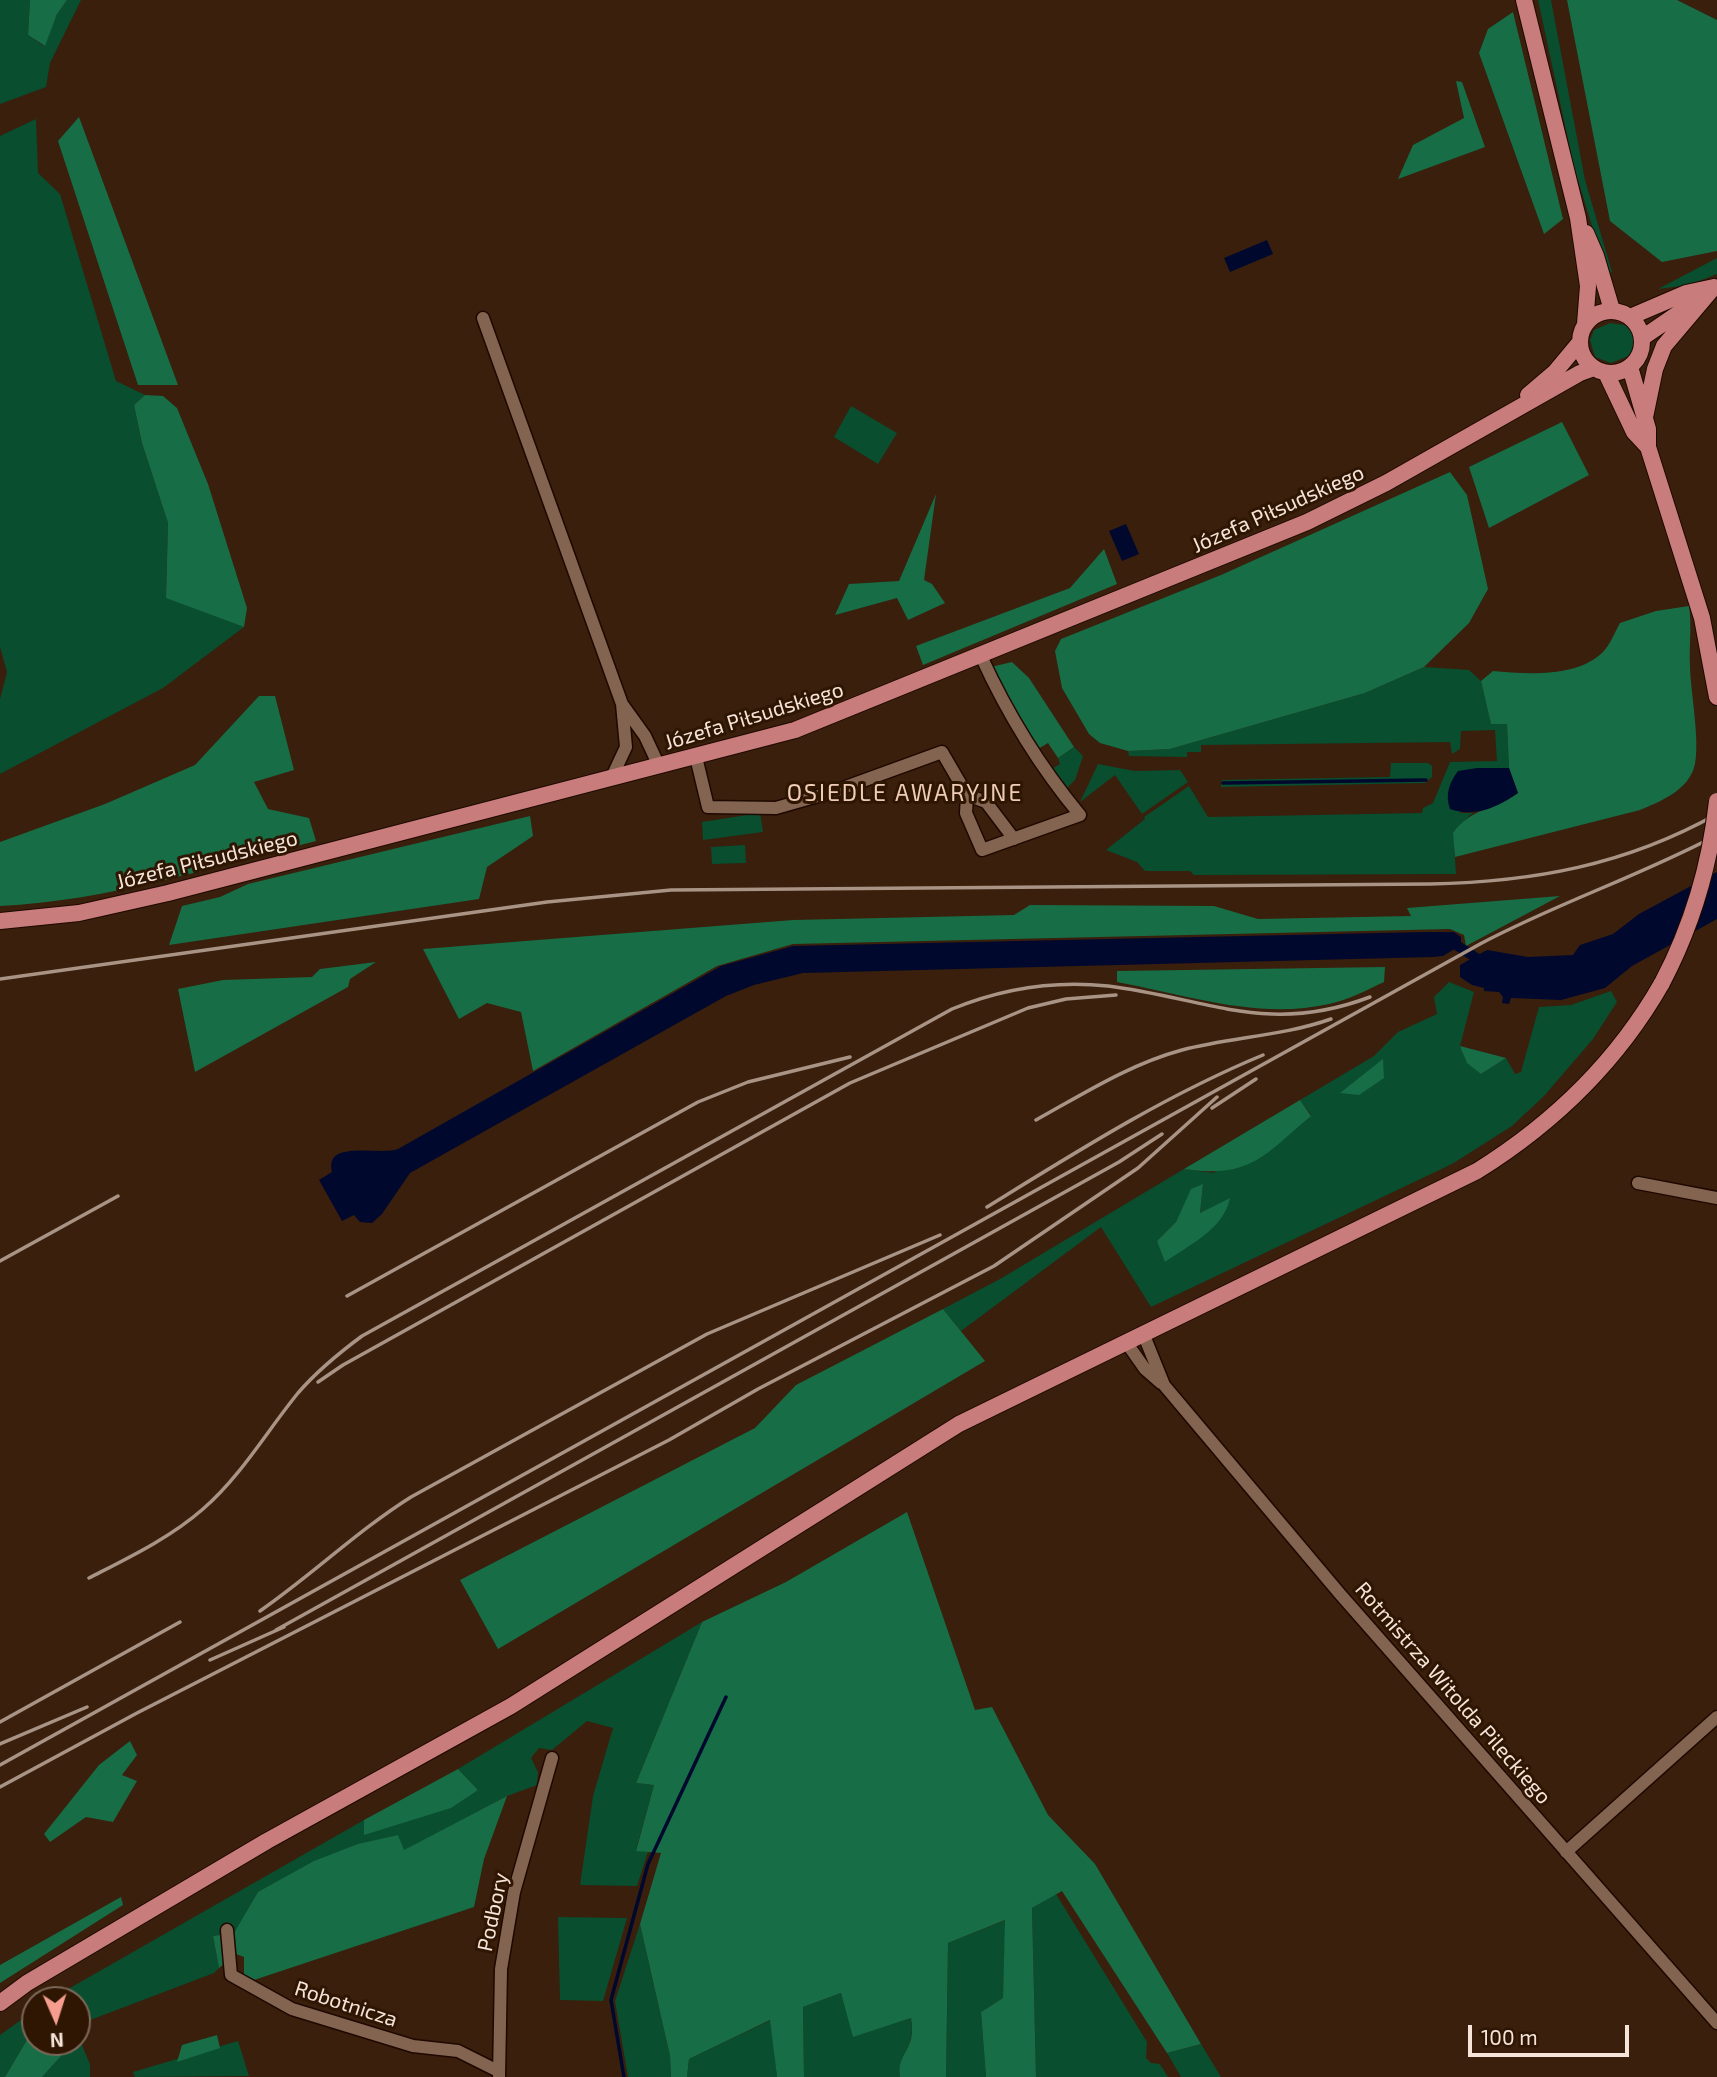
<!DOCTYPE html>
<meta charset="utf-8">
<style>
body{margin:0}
#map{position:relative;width:1717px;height:2077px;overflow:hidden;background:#391f0c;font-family:"Exo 2",sans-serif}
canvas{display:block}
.north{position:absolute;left:21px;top:1986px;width:70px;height:70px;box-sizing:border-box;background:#2e1603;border:2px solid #7e6859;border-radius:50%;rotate:177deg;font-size:19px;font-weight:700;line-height:28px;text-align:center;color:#f6e4d9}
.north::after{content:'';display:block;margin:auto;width:24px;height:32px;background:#f59d8e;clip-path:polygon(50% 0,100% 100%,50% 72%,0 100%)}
.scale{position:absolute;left:1468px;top:2025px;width:161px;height:32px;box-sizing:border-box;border:4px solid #f6e4d9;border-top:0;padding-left:9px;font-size:21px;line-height:24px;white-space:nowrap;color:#f6e4d9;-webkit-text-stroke:5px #2e1603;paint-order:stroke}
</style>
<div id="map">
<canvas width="1717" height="2077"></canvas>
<div class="north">N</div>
<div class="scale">100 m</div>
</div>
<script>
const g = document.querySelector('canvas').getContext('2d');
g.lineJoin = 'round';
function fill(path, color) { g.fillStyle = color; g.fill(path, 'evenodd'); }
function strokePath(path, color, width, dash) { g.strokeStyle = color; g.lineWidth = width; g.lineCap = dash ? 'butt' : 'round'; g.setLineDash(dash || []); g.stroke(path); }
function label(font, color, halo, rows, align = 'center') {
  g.font = font + ' "Exo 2",sans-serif'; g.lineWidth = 6; g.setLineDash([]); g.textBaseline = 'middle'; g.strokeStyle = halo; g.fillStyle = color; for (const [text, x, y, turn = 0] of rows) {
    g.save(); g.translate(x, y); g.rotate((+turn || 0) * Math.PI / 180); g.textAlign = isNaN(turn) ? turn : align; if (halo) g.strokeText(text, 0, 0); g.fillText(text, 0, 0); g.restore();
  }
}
const green = new Path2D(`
 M0,0H30L28,35L44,46L57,14L67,0H81L50,63L46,87L0,104Z
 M1538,0H1551L1585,180L1612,272L1607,275L1574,167Z
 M36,119L38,173L60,194L116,381L145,395L134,405L142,443L168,523L166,597L244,627L163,688L0,774V699L7,672L0,647V136Z
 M1717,258V274L1689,285L1658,289Z
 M1610,323L1631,326L1637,335L1631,355L1611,363L1595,357L1590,340L1594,330Z
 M851,406L897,433L878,464L834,437Z
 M1424,667L1469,670L1481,681L1491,723H1507L1509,768H1477L1460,813H1473C1449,831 1455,847 1456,874L1194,875L1190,871H1145L1137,862L1106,850L1145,819L1144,817L1189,786L1208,817L1422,813L1423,808L1433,803L1450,762L1497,761L1495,730L1461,731L1460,749L1452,754L1450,742L1201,745V752H1187V757L1129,756L1128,751L1170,749L1365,693Z
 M1074,747L1083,756L1075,780L1067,788L1060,786L1050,770L1060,764L1058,758Z
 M1391,763H1428L1432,766V777L1425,783L1221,787L1222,780L1390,777Z
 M1098,764L1135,771L1180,770L1188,782L1142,814L1115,775L1080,802Z
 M760,813L763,832L703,840L702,822Z
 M745,845L746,863L712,864L711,847Z
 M1449,982L1474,992L1460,1046L1481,1074L1506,1058L1515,1074L1521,1072L1539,1007L1571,1005L1611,991L1617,1002L1593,1039L1544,1096L1512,1126L1452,1164L1151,1307L1101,1227L961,1331L943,1309L1000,1279L1184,1169L1213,1173L1311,1115L1300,1100L1374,1056L1398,1032L1437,1014L1434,997ZM1203,1185L1200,1213L1230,1199L1157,1241L1176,1222L1192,1189Z
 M702,1622L636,1783L654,1785L636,1850L648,1852L637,1886L580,1885L593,1796L613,1728L587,1721L552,1750L539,1748L531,1758L538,1772L537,1785L507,1796L403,1851L258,1892L234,1934L213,1936L219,1968L214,1973L77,2025V2000H49L364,1820V1834L478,1790L458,1769Z
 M1056,1894L1147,2042L1146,2058L1151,2063L1160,2064L1168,2077H1036L1032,1908Z
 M558,1917L627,1918L603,2001L560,2000Z
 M1006,1920L1003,1998L981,2012L986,2077H946L948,1943Z
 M640,1924L670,2056L671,2077H628L615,2001Z
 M841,1993L854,2036L911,2018C916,2051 897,2052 900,2077H804L803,2007Z
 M35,2010V2026L5,2077H0V2035Z
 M771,2020L777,2077H687L689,2059Z
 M77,2034L90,2064V2077H42L62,2055L53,2042H77Z
 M238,2041L249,2076L135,2077L133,2072Z
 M1201,2044L1221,2077H1181L1167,2053Z`);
const forest = new Path2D(`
 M30,0H67L57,14L45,46L28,35Z
 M1567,0H1677L1717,20V251L1662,262L1610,221Z
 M1513,12L1563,219L1544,234L1479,53L1488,29Z
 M1456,81L1462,82L1485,147L1398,179L1413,145L1464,118Z
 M79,117L178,385H138L58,141Z
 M145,395L163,396L177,408L208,484L247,608L244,627L166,598L168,523L142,443L134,405Z
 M1562,422L1589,475L1489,528L1469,467Z
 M1450,472L1467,495L1488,589L1469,623L1424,667L1365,693L1170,749L1128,751L1100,743L1089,734L1062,688L1055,651L1061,639L1221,575Z
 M936,494L924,580L932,584L945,603L908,620L897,598L835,615L849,584L899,581Z
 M1104,549L1117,584L923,665L916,646L1070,588Z
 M1689,606C1692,627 1689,645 1690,666C1690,691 1703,753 1692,773C1682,793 1659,802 1640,810L1455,857L1453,833C1471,808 1494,810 1518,793L1509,768L1507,724H1491L1481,681L1493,671C1526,674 1577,678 1603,652C1610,645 1615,632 1620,623L1656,611Z
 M1012,662L1029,678L1074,747L1058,758L1048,743L1038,749L991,667Z
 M259,696H275L294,770L254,782L268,809L309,818L316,841C212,867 107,901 0,906V842L105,804L195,765Z
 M530,816L533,836L487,867L479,899L169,945L182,906L220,897L248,884Z
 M1560,896L1466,946L1464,935L1450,929L793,944L717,966L533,1071L521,1012L487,1003L459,1019L423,949L793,920L1014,915L1030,905L1214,906L1258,919L1411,916L1407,908Z
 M376,962L350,979L348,987L195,1072L178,989L223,980L312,977L320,969Z
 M1385,967L1384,982C1367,990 1348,1000 1329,1004C1258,1020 1187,995 1117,982V971Z
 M1460,1046L1506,1058L1481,1074L1467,1063Z
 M1383,1059L1384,1078L1359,1095L1340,1093Z
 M1300,1100L1311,1116C1264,1155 1251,1179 1184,1169Z
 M1203,1184L1200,1213L1230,1198C1224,1229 1189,1245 1165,1262L1157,1241L1176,1222L1191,1189Z
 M943,1309L985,1361L498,1649L460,1580L755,1428L796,1385Z
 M907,1512L975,1710L992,1707L1048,1815L1095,1864L1201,2044L1167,2053L1062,1891L1032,1908L1036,2077H986L981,2012L1003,1998L1005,1920L948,1943L946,2077H900C896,2052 917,2051 911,2018L853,2037L841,1993L803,2007L804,2077H777L770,2020L689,2059L687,2077H671L670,2056L640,1924L661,1853L636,1851L654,1785L636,1783L702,1622L786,1582Z
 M130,1741L137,1755L122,1775L137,1781L113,1822L86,1817L50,1842L44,1834L99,1765Z
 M458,1769L478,1790L451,1808L364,1835V1820Z
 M507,1796L484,1859L474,1907L254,1980L244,1976V1957L236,1954L219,1968L213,1936L234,1933L258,1892L314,1861L358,1844L398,1835L404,1850Z
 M121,1897L123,1905L0,1983V1965Z
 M35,2026V2042H53L62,2055L42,2077H5Z
 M217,2035L220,2048L177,2062L182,2045Z`);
const water = new Path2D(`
 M1267,240L1273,254L1230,272L1224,258Z
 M1126,524L1139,554L1122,561L1109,531Z
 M1477,768H1509L1518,793C1498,807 1475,818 1450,809C1445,795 1449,783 1458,771Z
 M1717,872V919L1632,966L1605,988L1561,1000L1511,998L1509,1004L1502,1003L1503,997L1499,992L1484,991V988L1472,985L1460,977V965L1487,950L1528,957L1573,955L1580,945L1613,934L1639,914Z
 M1425,932H1454L1461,937V945L1443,956L1433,957L803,973L754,985L726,996L410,1173L382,1214L372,1223L360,1222L354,1215L342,1221L319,1180L332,1172C324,1139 379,1156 398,1149L721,966L793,946Z`);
const stream = new Path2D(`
 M1223,783L1426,780
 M624,2077L611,2000L648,1864L726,1697`);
const canal = new Path2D(`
 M1447,939L1484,963`);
const minor = new Path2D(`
 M483,318L622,704L645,736L659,766
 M696,757L708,807L776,808L832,792L942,752L967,795L966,813L982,850L1080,815C1040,767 1007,713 981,656
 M611,779L626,747L622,704
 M967,795L986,802L1014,839
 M1638,1183L1717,1198
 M1143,1333L1164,1385L1340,1594L1717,2023
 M1126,1342L1145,1369L1161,1383
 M1566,1852L1717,1717
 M227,1930L231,1975L292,2009L413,2046L458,2051L496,2070
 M499,2077L501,1969L514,1892L552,1758`);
const major = new Path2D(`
 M1524,0L1578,218L1588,286L1585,324
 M1586,233L1596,256L1612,310
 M1580 342a31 31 0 1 1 62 0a31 31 0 1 1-62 0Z
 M1630,317L1686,293L1714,287
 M1642,338L1689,306
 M1630,367L1648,429V447L1702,618L1717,697
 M1606,373L1634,432L1648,447
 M1528,395L1555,372L1580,342
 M1645,417L1655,369L1664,346L1714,287
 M0,921L79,913L168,893L795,730L1307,522L1386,483L1580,373L1594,368
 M0,2003L27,1983L267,1841L511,1706L959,1424L1477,1171C1554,1123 1617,1062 1662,983`);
const rail = new Path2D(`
 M0,979L547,902L671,890L1430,884C1533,882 1626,865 1717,814
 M1212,1108L1256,1079
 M1036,1120C1083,1094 1130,1064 1182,1050C1232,1037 1283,1036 1331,1019
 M987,1207C1076,1152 1166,1095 1263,1055
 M0,1261L118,1196
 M347,1296L698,1102L748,1082L850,1057
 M318,1382L343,1365L850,1083L1028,1008L1066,999L1116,995
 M89,1578C128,1558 170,1538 203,1509C241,1476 267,1431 298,1393C317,1371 339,1353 362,1336L952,1009C1003,988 1053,980 1108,986C1206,998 1267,1036 1370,997
 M260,1611C312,1575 357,1531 411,1497L707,1334L940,1235
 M276,1630L1119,1162L1162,1134
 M210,1660L284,1627
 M0,1722L180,1622
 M0,1744L87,1707
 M0,1765L1480,944C1557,903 1640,876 1717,835
 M0,1787L137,1713L669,1440L758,1389L994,1266L1138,1168L1217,1097`);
const majorBridge = new Path2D(`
 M1662,983C1692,926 1710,865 1717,801`);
const streetNames = [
 ["Józefa Piłsudskiego",1278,509,-24],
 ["Józefa Piłsudskiego",754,716,-17],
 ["Józefa Piłsudskiego",207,860,-14],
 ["Rotmistrza Witolda Pileckiego",1453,1693,49],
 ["Podbory",493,1912,-78],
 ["Robotnicza",346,2004,18]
];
const neighbourhoodNames = [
 ["OSIEDLE AWARYJNE",905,793]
];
fill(green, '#094e2f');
fill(forest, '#176d45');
fill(water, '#00092d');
strokePath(stream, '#00092d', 3.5);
strokePath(canal, '#00092d', 10);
strokePath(minor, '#1f0800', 15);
strokePath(major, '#1f0800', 18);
strokePath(minor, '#826450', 12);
strokePath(major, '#c87d7c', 16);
strokePath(rail, '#a89385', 3.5);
strokePath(majorBridge, '#1f0800', 18, []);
strokePath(majorBridge, '#c87d7c', 16);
label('21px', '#f6e4d9', '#2e1603', streetNames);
g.letterSpacing = '2px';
label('23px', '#eeccb5', '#2e1603', neighbourhoodNames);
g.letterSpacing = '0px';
</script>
